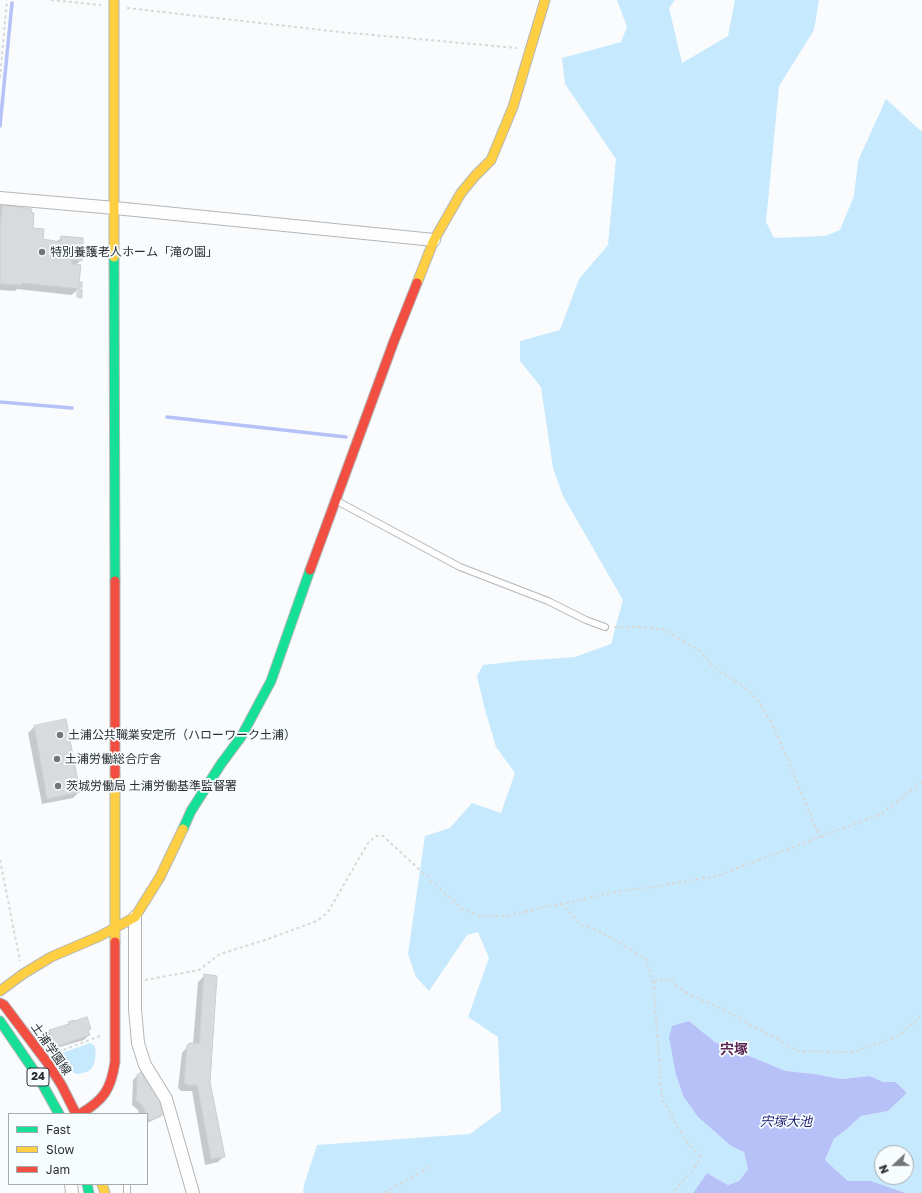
<!DOCTYPE html>
<meta charset="utf-8">
<style>
body{margin:0}
#map{position:relative;width:922px;height:1193px;overflow:hidden;background:#f9fbfd;font-family:"Golos Text",sans-serif}
canvas{display:block}
.legend{position:absolute;left:8px;top:1113px;width:140px;height:72px;box-sizing:border-box;background:#f7fcff;border:1px solid #a5aaad;margin:0;padding:5px 7px;list-style:none;font-size:12px;color:#2b2f32}
.legend li{display:flex;align-items:center;gap:8px;height:20px}
.legend b{width:20px;border:1px solid #a5aaad}
.north{position:absolute;left:874px;top:1145px;width:40px;height:40px;box-sizing:border-box;background:#f7fcff;border:1px solid #a5aaad;border-radius:50%;rotate:248deg;font-size:11px;font-weight:700;line-height:16px;text-align:center;color:#2b2f32}
.north::after{content:'';display:block;margin:auto;width:14px;height:18px;background:#737679;clip-path:polygon(50% 0,100% 100%,50% 72%,0 100%)}
</style>
<div id="map">
<canvas width="922" height="1193"></canvas>
<ul class="legend">
<li><b style="height:5px;background:#16e098"></b>Fast</li>
<li><b style="height:5px;background:#ffcf43"></b>Slow</li>
<li><b style="height:5px;background:#f24e42"></b>Jam</li>
</ul>
<div class="north">N</div>
</div>
<script>
const g = document.querySelector('canvas').getContext('2d');
g.lineJoin = 'round';
function fill(path, color) { g.fillStyle = color; g.fill(path, 'evenodd'); }
function strokePath(path, color, width, dash) { g.strokeStyle = color; g.lineWidth = width; g.lineCap = dash ? 'butt' : 'round'; g.setLineDash(dash || []); g.stroke(path); }
function label(font, color, halo, rows, align = 'center') {
  g.font = font + ' "Golos Text","Noto Sans JP",sans-serif'; g.lineWidth = 3.5; g.setLineDash([]); g.textBaseline = 'middle'; g.strokeStyle = halo; g.fillStyle = color; for (const [text, x, y, turn = 0] of rows) {
    g.save(); g.translate(x, y); g.rotate((+turn || 0) * Math.PI / 180); g.textAlign = isNaN(turn) ? turn : align; if (halo) g.strokeText(text, 0, 0); g.fillText(text, 0, 0); g.restore();
  }
}
const green = new Path2D(`
 M617,0H675L669,8L682,63L728,36L735,0H819L814,30L779,86L766,222L774,238L825,236L840,230L854,196L858,161L886,99L922,132V1193H906L871,1181H848L825,1160L834,1139L847,1129L861,1116L888,1111L907,1093L896,1082H883L870,1076L841,1079L815,1074L786,1071L715,1042L689,1021L676,1075L683,1096L698,1117L731,1146L744,1152L748,1169L739,1181L728,1185L707,1173L693,1193H303L304,1185L317,1145L470,1134L501,1111L498,1037L468,1017L489,958L478,932L467,935L429,991L416,977L408,954L425,836L450,828L472,803L501,813L515,773L496,747L484,706L477,676L483,665L518,661L575,657L611,644L623,600L563,496L553,468L541,387L520,361V341L560,330L579,279L608,245L616,159L565,84L562,58L621,42L627,27ZM882,1153H906V1177H882Z
 M90,1043L94,1045C97,1050 96,1065 90,1070C86,1073 81,1073 77,1074L66,1069L58,1056L59,1054Z`);
const water = new Path2D(`
 M689,1021L715,1042L786,1071L815,1074L841,1079L870,1076L883,1082H896L907,1093L888,1111L861,1116L847,1129L834,1139L825,1160L848,1181H871L906,1193H693L707,1173L728,1185L739,1181L748,1169L744,1152L731,1146L698,1117L683,1096L676,1075L669,1037L672,1026Z`);
const shadow = new Path2D(`
 M3,203L4,206L32,229L42,240L56,242L61,238L81,260L76,265L78,283L81,287L74,293L71,295L17,289L15,291L0,290V206Z
 M65,721L79,792L73,798L42,804L28,733L34,727Z
 M204,976L209,1082L224,1156L218,1162L205,1165L192,1091H181L178,1088L182,1053L188,1046L193,1044L198,982Z
 M69,1023L90,1028L88,1031L89,1035L84,1040L50,1050L45,1035L50,1031L65,1026Z
 M137,1076L144,1082L165,1113L160,1117L147,1123V1114H139L138,1110L132,1105L133,1080Z`);
const stream = new Path2D(`
 M0,126L12,3
 M0,402L72,408
 M167,417L346,437`);
const building = new Path2D(`
 M3,202H6L5,205L32,209L31,212L34,213L33,228L44,229L43,239L60,242L61,236L83,238V245H84L82,261L72,260V264L81,265L79,282H82V287H79V289L22,283V285L0,284V229Z
 M80,289H82V298L77,297V293Z
 M66,719L80,792L47,799L34,726Z
 M204,974L217,976L210,1082L225,1157L211,1159L197,1085H187L184,1082L187,1045L190,1043H199Z
 M87,1017L91,1029L88,1030L90,1035L55,1047L49,1030L69,1024L68,1022L74,1020V1021Z
 M142,1072L145,1081L148,1080L152,1088L155,1087L166,1113L149,1121L147,1114H146L142,1105L136,1100L137,1075Z`);
const path = new Path2D(`
 M51,0L101,5
 M127,8L340,32L517,48
 M0,78L7,0
 M614,627H643L665,630L700,651L716,670L741,684L759,701L776,732L820,838
 M0,860L20,961
 M561,903L580,924L599,931L645,958L653,978L662,1099L685,1140L700,1157L697,1165L675,1190L674,1193
 M145,980L199,970L220,954L265,940L317,921L328,912L368,843L376,836H383L463,910L483,917L505,916L620,891L653,887L709,877L711,878L881,814L922,782
 M654,982L669,979L685,992L728,1012L798,1051L853,1052L898,1036L922,1015
 M58,1052L100,1036
 M385,1193L431,1166`);
const lane = new Path2D(`
 M337,501L460,567L548,601L586,620L605,627
 M127,1184V1193`);
const street = new Path2D(`
 M0,198L115,208L434,240
 M135,917V1009L138,1043L145,1065L166,1099L193,1193
 M71,1184L72,1193`);
const fast = new Path2D(`
 M114,257L115,581
 M183,829L191,811L221,764L241,737L271,681L310,570
 M0,1021L39,1078L59,1114
 M87,1184L89,1193`);
const slow = new Path2D(`
 M114,0V257
 M417,283L434,240L461,193L475,176L491,160L513,107L545,0
 M115,775V942
 M0,991L23,974L51,957L100,936L135,917L160,877L183,829
 M102,1184L105,1193`);
const jam = new Path2D(`
 M310,570L394,341L417,283
 M115,581V775
 M0,1003L4,1005L49,1065L62,1086L76,1114
 M80,1114C104,1100 111,1089 115,1062V942`);
const markers = [
 [42,252,4,"#737679"],
 [60,735,4,"#737679"],
 [57,759,4,"#737679"],
 [58,786,4,"#737679"]
];
const shields = [
 [38,1077,22]
];
const shieldNames = [
 ["24",38,1077]
];
const poiNames = [
 ["特別養護老人ホーム「滝の園」",50,252],
 ["土浦公共職業安定所（ハローワーク土浦）",68,735],
 ["土浦労働総合庁舎",65,759],
 ["茨城労働局 土浦労働基準監督署",66,786]
];
const streetNames = [
 ["土浦学園線",51,1049,55]
];
const waterNames = [
 ["宍塚大池",786,1122]
];
const quarterNames = [
 ["宍塚",734,1050]
];
fill(green, '#c6e9fe');
fill(water, '#b6c2f7');
fill(shadow, '#0003');
strokePath(stream, '#b6c2f7', 3.5);
fill(building, '#d8dbdd');
strokePath(building, '#cbced0', 1);
strokePath(lane, '#b3b6b8', 8);
strokePath(street, '#b3b6b8', 14);
strokePath(fast, '#b3b6b8', 11);
strokePath(slow, '#b3b6b8', 11);
strokePath(jam, '#b3b6b8', 11);
strokePath(path, '#d7d8d8', 2, [3, 3]);
strokePath(lane, '#fefeff', 6);
strokePath(street, '#fefeff', 12);
strokePath(fast, '#16e098', 9);
strokePath(slow, '#ffcf43', 9);
strokePath(jam, '#f24e42', 9);
for (const [x, y, r, color] of markers) { const dot = new Path2D(); dot.arc(x, y, r, 0, 2 * Math.PI); g.fillStyle = color; g.fill(dot); strokePath(dot, '#f7fcff', 1.5); }
for (const [x, y, w] of shields) { const box = new Path2D(); box.roundRect(x - w / 2, y - 9, w, 18, 3); g.fillStyle = '#f7fcff'; g.fill(box); strokePath(box, '#2b2f32', 1); }
label('bold 11px', '#2b2f32', null, shieldNames);
label('12px', '#2b2f32', '#f7fcff', poiNames, 'left');
label('12px', '#2b2f32', '#f7fcff', streetNames);
label('italic 13px', '#1b196e', '#f7fcff', waterNames);
label('bold 14px', '#5a2450', '#f7fcff', quarterNames);
</script>
